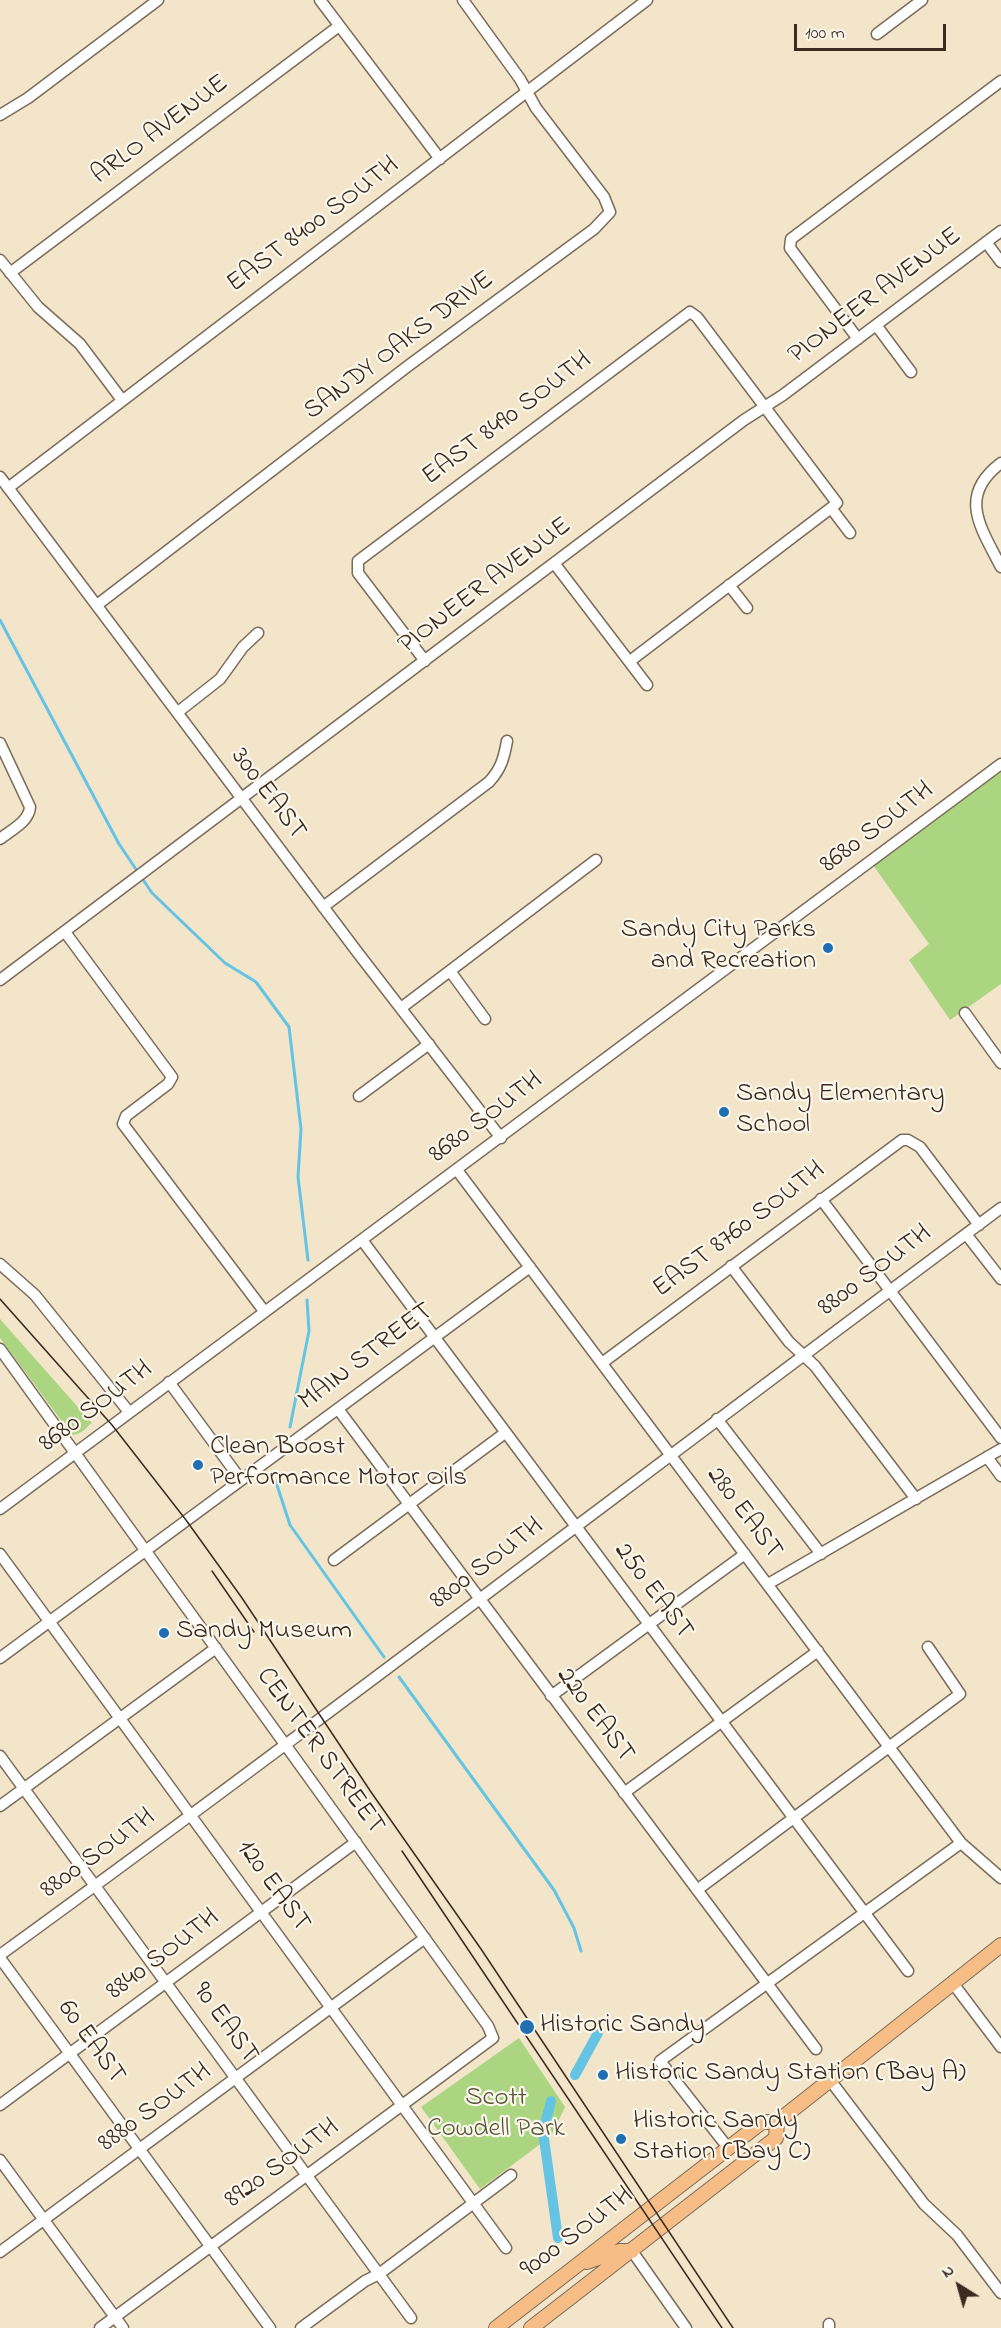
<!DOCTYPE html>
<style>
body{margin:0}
#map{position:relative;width:1001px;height:2328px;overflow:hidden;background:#f2e5ca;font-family:"Indie Flower",sans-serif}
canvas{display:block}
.north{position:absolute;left:929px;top:2256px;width:60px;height:60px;-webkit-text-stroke:4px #fbf7ec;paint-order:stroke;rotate:323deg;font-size:16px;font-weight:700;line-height:24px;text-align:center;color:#3b2a1e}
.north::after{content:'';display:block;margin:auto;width:21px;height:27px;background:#3b2a1e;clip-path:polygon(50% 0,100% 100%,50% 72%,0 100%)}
.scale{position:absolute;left:794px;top:24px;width:152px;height:27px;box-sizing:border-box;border:3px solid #3b2a1e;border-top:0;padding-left:8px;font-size:18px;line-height:21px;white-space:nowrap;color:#3b2a1e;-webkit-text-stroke:4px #fbf7ec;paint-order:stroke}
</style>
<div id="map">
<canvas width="1001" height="2328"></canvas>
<div class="north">N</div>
<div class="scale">100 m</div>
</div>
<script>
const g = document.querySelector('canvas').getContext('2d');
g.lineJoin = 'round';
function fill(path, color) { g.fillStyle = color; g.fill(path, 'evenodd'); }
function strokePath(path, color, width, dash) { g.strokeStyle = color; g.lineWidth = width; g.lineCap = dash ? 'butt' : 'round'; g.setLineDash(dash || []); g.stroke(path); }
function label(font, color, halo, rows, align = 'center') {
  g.font = font + ' "Indie Flower",sans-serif'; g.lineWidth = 4.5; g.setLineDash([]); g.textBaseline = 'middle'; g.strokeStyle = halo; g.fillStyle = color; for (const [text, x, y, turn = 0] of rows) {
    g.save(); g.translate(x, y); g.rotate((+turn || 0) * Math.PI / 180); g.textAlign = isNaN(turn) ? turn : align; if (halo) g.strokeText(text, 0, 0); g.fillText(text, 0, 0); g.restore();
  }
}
const green = new Path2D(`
 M1001,758V984L950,1020L909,960L929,944L868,858Z
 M0,1319L92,1423C86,1427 84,1433 73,1435L69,1431L0,1338Z
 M519,2038L565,2107L551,2136L480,2189L421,2107Z`);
const stream = new Path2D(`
 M0,620L119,844L152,893L225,963L256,982L289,1027L301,1129L298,1177L308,1260
 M290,1427L309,1331L307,1300
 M276,1482L290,1525L384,1657
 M399,1677L554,1890L574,1928L581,1951`);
const canal = new Path2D(`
 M575,2075L598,2033
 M551,2101L543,2132L558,2238`);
const minor = new Path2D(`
 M320,0L440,159
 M877,34L922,0
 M0,115L28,98L158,0
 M986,242L1001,262
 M0,260L38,307L80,344L122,400
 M10,273L339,26
 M876,325L911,372
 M858,339L790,248L791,239L1001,81
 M1001,463C957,496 981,528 1001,567
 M0,477L358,953L501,1138
 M8,488L647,0
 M554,563L647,685
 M729,585L747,608
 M97,605L408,366L594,229L610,212L604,197L536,108L520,79L463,0
 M425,661L358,573V561L690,312L697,317L837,503L831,508L850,533
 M630,661L831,508
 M178,712L220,679L243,647L258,633
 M0,743L30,807C29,822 11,830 0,839
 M323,907L489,782C501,769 504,758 507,741
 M65,932L172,1077L168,1084L126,1116L123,1124L264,1311
 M450,971L485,1019
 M0,980L744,420L783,395L1001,231
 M401,1008L596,860
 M965,1013L1001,1063
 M359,1096L429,1044
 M457,1170L961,1843L1001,1878
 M821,1199L1001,1438
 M966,1234L1001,1279
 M362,1240L908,1971
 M0,1264L35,1295L129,1412
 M731,1266L789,1342L815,1366L916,1499
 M0,1349L488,2026L493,2038L100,2328
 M602,1363L902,1140H908L920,1147L979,1225
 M169,1382L241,1480
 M338,1409L816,2049
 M717,1419L821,1554
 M987,1457L1001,1476
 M0,1509L1001,764
 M0,1554L506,2248
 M334,1560L505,1433
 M768,1584L1001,1449
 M0,1658L530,1267
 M551,1696L745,1554
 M0,1756L411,2318
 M624,1793L818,1651
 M0,1806L216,1648
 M697,1890L960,1694L928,1647
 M0,1955C337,1710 667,1456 1001,1208
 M0,1958L270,2328
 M952,1982L1001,2047
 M830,2080L924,2204L957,2235L1001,2293
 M0,2105L356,1842
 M729,2149L660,2061L961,1843
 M0,2160L123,2328
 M632,2251L686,2328
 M0,2252L425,1938
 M829,2324V2328
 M301,2328L365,2281L379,2274L511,2175`);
const major = new Path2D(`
 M587,2262L619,2251H632
 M496,2328L762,2122H777L1001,1945
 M531,2328L776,2138L777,2122`);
const tram = new Path2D(`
 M0,1299L112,1425L186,1520L242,1598L371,1792L481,1949L733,2328
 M212,1571L254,1632
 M402,1851L722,2328`);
const markers = [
 [828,948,6,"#1f6fb2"],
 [724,1112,6,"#1f6fb2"],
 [198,1465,6,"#1f6fb2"],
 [164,1633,6,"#1f6fb2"],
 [527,2027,8,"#1f6fb2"],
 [603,2075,6,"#1f6fb2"],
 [621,2139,6,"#1f6fb2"]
];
const streetNames = [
 ["ARLO AVENUE",161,131,-37],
 ["EAST 8400 SOUTH",314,226,-37],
 ["PIONEER AVENUE",876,297,-37],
 ["SANDY OAKS DRIVE",400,347,-37],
 ["EAST 8490 SOUTH",508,420,-37],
 ["PIONEER AVENUE",486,587,-37],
 ["300 EAST",267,795,53],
 ["8680 SOUTH",878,829,-37],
 ["8680 SOUTH",487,1119,-37],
 ["EAST 8760 SOUTH",740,1231,-37],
 ["8800 SOUTH",876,1272,-37],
 ["MAIN STREET",367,1358,-37],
 ["8680 SOUTH",97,1408,-37],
 ["280 EAST",743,1514,53],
 ["8800 SOUTH",488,1565,-37],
 ["250 EAST",652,1592,53],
 ["220 EAST",594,1716,53],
 ["CENTER STREET",319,1752,54],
 ["8800 SOUTH",99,1855,-36],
 ["120 EAST",272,1887,54],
 ["8840 SOUTH",164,1956,-37],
 ["90 EAST",224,2024,54],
 ["60 EAST",90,2043,54],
 ["8880 SOUTH",156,2109,-36],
 ["8920 SOUTH",283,2165,-36],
 ["9000 SOUTH",578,2234,-37]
];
const poiNames = [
 ["Sandy City Parks",816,932,"right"],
 ["and Recreation",816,963,"right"],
 ["Sandy Elementary",736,1096],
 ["School",736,1127],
 ["Clean Boost",210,1449],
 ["Performance Motor Oils",210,1480],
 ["Sandy Museum",176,1633],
 ["Historic Sandy",540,2027],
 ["Historic Sandy Station (Bay A)",615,2075],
 ["Historic Sandy",633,2123],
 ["Station (Bay C)",633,2154]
];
const parkNames = [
 ["Scott",496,2100],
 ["Cowdell Park",496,2131]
];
fill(green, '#abd581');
strokePath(stream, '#65c4e3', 3);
strokePath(canal, '#65c4e3', 10);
strokePath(minor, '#7b6b5a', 13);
strokePath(major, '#7b6b5a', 16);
strokePath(minor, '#fff', 10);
strokePath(major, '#f6be86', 14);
strokePath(tram, '#3b2a1e', 1.5);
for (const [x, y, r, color] of markers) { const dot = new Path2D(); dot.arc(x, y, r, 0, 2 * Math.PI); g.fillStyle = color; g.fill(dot); strokePath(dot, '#fbf7ec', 2); }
label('27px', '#3b2a1e', '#fbf7ec', streetNames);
label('27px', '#3b2a1e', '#fbf7ec', poiNames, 'left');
label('27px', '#575537', '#fbf7ec', parkNames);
</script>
